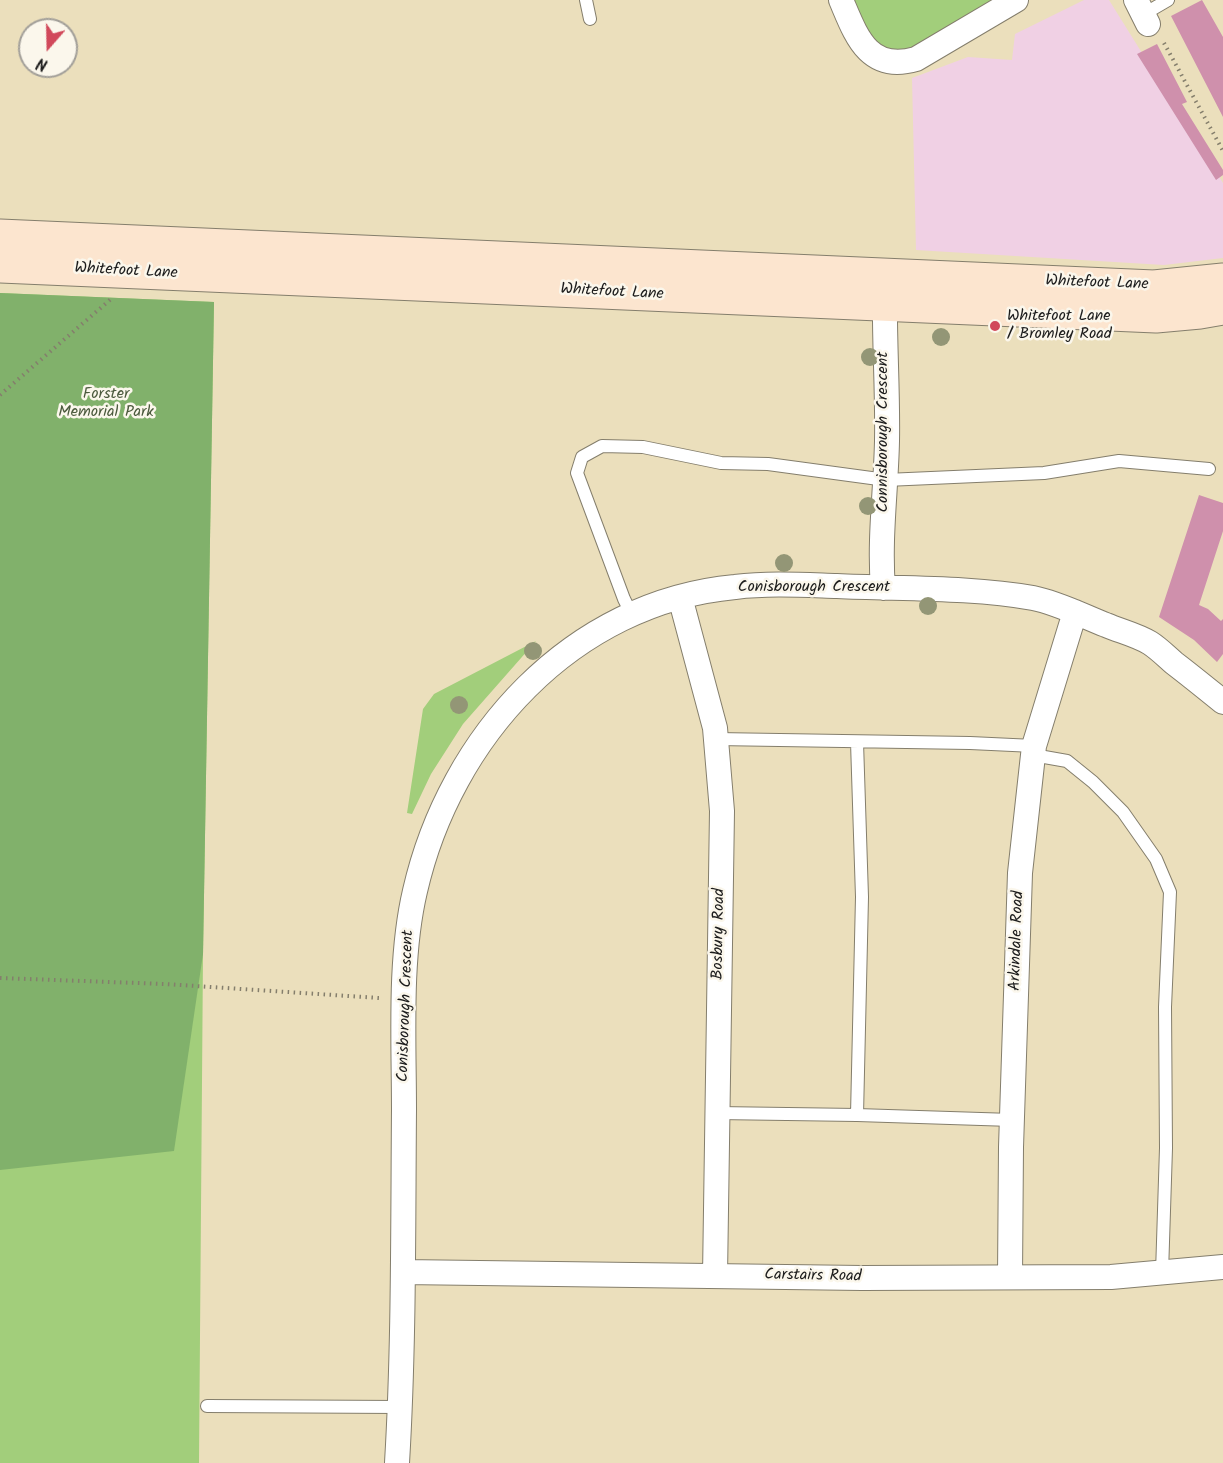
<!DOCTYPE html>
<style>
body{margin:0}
#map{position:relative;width:1223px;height:1463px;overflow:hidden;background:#ebdfbc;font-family:Kalam,sans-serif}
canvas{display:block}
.north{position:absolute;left:18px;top:18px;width:60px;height:60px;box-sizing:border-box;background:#fbf7ec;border:2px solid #a29f99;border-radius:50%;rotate:200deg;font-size:16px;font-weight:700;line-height:24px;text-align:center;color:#1c1c1c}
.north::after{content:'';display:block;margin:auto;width:21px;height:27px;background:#d1495b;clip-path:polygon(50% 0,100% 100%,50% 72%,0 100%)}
</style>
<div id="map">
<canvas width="1223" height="1463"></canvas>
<div class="north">N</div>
</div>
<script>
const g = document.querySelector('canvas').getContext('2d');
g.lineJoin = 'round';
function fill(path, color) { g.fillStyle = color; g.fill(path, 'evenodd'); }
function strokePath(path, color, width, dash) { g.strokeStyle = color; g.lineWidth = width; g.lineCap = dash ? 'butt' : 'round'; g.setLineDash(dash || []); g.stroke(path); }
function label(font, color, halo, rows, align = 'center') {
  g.font = font + ' Kalam,sans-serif'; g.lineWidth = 5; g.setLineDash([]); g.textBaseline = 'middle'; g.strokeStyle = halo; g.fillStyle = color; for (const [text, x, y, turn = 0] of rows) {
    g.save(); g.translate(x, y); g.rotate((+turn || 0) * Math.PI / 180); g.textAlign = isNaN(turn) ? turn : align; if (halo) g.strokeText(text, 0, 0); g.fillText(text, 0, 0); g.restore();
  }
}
const built = new Path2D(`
 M1084,0H1109L1223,183V258L1164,265L916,250L912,78L968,57L1012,60L1015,34Z`);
const green = new Path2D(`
 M854,0H1000L906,51C870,53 866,27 854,0Z
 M0,293L214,302L203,954L199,1463H0Z
 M536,641L463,724L431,774L412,814L407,813L423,709L434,694Z`);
const forest = new Path2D(`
 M0,293L214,302L203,954L174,1151L0,1170Z`);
const building = new Path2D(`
 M1202,0L1223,37V117L1171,16Z
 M1157,44L1187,102L1182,104L1223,170V175L1216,180L1137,54Z
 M1199,495L1223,503V531L1199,605L1208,609L1221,621L1223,619V654L1217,662L1194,640L1159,617Z`);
const path = new Path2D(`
 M1164,43L1223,151
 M0,395L111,299
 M0,978L165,984L379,998`);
const lane = new Path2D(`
 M586,0L590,19
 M1144,14L1168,0
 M632,615L624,599L577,473L582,457L602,446L643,447L721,463L768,464L886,480L1044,473L1119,461L1209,469
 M716,739L970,743L1034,746
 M857,742L862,897L857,1115
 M1033,755L1067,761L1093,782L1123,812L1156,859L1170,892L1165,1007L1166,1148L1162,1273
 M717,1113L857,1115L1012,1120
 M207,1406L400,1407`);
const street = new Path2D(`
 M841,0C856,35 868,73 916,59L1016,0
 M1136,0L1148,24
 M883,588C879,539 886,490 887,441C888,391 884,340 885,290
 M680,597L715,728L722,811L715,1276
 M403,1272L862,1278L1111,1277L1223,1267
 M1010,1276L1011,1147L1020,873L1034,746L1075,612
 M397,1463C404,1345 403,1228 404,1110C404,1040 399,959 415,891C450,737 572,602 735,587C769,583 803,585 837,586C899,589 972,587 1033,598C1058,603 1083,616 1106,625C1120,631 1137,635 1150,643C1158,648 1166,656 1174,663C1191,676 1207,689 1223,702`);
const secondary = new Path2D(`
 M0,236L1154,287L1223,280
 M0,266L1156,316L1200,312L1223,308`);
const trees = [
 [941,337],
 [870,357],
 [868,506],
 [784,563],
 [928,606],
 [533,651],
 [459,705]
];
const markers = [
 [995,326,6,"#d1495b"]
];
const streetNames = [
 ["Whitefoot Lane",126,272,3],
 ["Whitefoot Lane",1097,284,2],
 ["Whitefoot Lane",612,293,3],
 ["Connisborough Crescent",884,432,-90],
 ["Conisborough Crescent",814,588],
 ["Bosbury Road",720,934,-89],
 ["Arkindale Road",1018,941,-88],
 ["Conisborough Crescent",407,1006,-88],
 ["Carstairs Road",813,1277,1]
];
const poiNames = [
 ["Whitefoot Lane",1007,317],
 ["/ Bromley Road",1007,335]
];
const parkNames = [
 ["Forster",106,395],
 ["Memorial Park",106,413]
];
fill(built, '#f0d0e4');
fill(green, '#a2ce7b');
fill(forest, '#81b16b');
fill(building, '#cf90ac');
strokePath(lane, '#847e6c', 14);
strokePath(street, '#847e6c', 26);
strokePath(secondary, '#847e6c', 35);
strokePath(path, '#847e6c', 4, [1.5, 4.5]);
strokePath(lane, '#fff', 12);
strokePath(street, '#fff', 24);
strokePath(secondary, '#fce5cf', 33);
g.fillStyle = '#939676';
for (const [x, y] of trees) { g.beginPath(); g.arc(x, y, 9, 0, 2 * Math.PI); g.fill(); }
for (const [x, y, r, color] of markers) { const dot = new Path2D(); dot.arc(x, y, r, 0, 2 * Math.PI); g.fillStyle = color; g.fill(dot); strokePath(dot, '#fbf7ec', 2); }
label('16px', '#1c1c1c', '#fbf7ec', streetNames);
label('16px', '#1c1c1c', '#fbf7ec', poiNames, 'left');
label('16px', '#4b5a3d', '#fbf7ec', parkNames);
</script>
